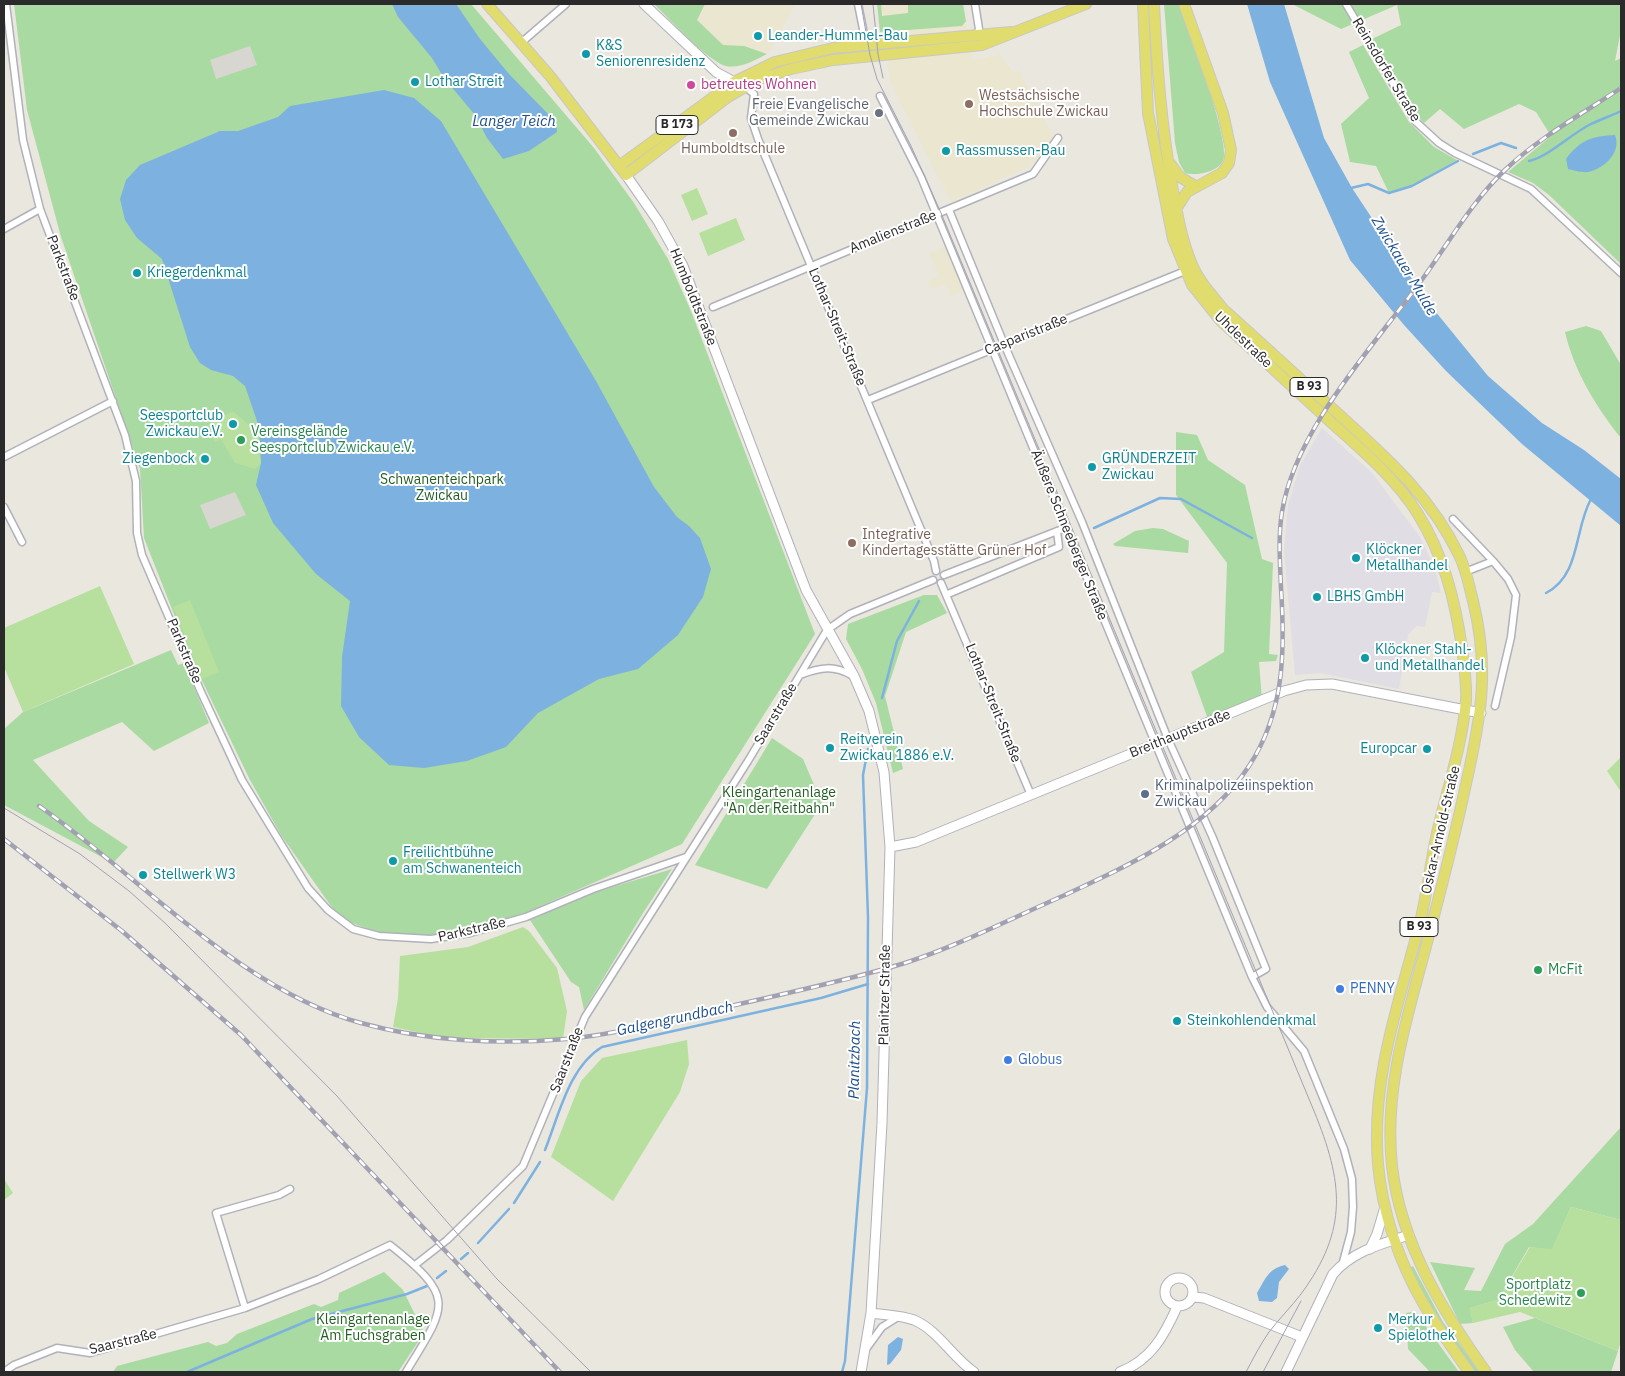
<!DOCTYPE html>
<meta charset="utf-8">
<style>
body{margin:0}
#map{position:relative;width:1625px;height:1376px;overflow:hidden;background:#eae7de;font-family:"IBM Plex Sans",sans-serif}
canvas{display:block}
.frame{position:absolute;inset:0;border:5px solid #2a2a2a;pointer-events:none}
</style>
<div id="map">
<canvas width="1625" height="1376"></canvas>
<div class="frame"></div>
</div>
<script>
const g = document.querySelector('canvas').getContext('2d');
g.lineJoin = 'round';
function fill(path, color) { g.fillStyle = color; g.fill(path, 'evenodd'); }
function strokePath(path, color, width, dash) { g.strokeStyle = color; g.lineWidth = width; g.lineCap = dash ? 'butt' : 'round'; g.setLineDash(dash || []); g.stroke(path); }
function label(font, color, halo, rows, align = 'center') {
  g.font = font + ' "IBM Plex Sans",sans-serif'; g.lineWidth = 4; g.setLineDash([]); g.textBaseline = 'middle'; g.strokeStyle = halo; g.fillStyle = color; for (const [text, x, y, turn = 0] of rows) {
    g.save(); g.translate(x, y); g.rotate((+turn || 0) * Math.PI / 180); g.textAlign = isNaN(turn) ? turn : align; if (halo) g.strokeText(text, 0, 0); g.fillText(text, 0, 0); g.restore();
  }
}
const industrial = new Path2D(`
 M1322,428L1372,473L1420,537L1434,566L1441,593L1432,592L1425,627L1416,626L1408,635L1399,689L1320,673L1295,675L1284,551L1288,505L1300,466Z`);
const education = new Path2D(`
 M659,4H795L771,50L747,65L727,67L721,64Z
 M880,4H961L973,60L1000,55L1013,72L1019,71L1053,135L1032,165L951,202L890,82Z
 M946,246L964,290L951,296L946,284L931,289L928,281L939,276L929,253Z`);
const green = new Path2D(`
 M14,4H471L594,148L634,203L668,259L691,311L815,634L682,844L520,915L473,931L435,937L388,936L349,922L333,909L281,835L250,780L192,660L144,538L140,469L61,237L27,110Z
 M654,4H705L697,20L723,45L744,46L767,54C755,60 740,69 726,66C707,61 669,18 654,4Z
 M877,4H881L882,16L908,13V4H963L966,21L962,26L880,32Z
 M1164,4H1180C1188,27 1232,145 1223,161C1216,173 1196,176 1185,173L1179,162L1175,143Z
 M1292,4H1621V30L1615,61L1621,58V264L1549,195L1533,183L1508,172L1551,136L1536,112L1519,104L1464,129L1440,109L1424,123L1419,118L1372,39L1401,25L1397,5L1341,29Z
 M1363,45L1409,122L1434,147L1457,160L1412,186L1389,193L1376,166L1350,162L1341,124L1369,98L1349,52Z
 M1586,326L1601,331L1621,365V438C1596,407 1574,371 1565,332Z
 M1176,432L1197,435L1208,460L1245,485L1262,559L1273,563L1269,654L1278,655L1276,661L1259,662L1262,700L1209,722L1191,672L1224,652L1227,563L1176,495Z
 M1153,528L1163,529L1189,541L1188,553L1115,546L1113,544L1135,531Z
 M924,595H937L947,613L906,632L885,696L903,769L893,773L876,703L862,669L846,639L848,624Z
 M171,650L178,665L184,663L209,723L154,751L122,722L33,760L89,821L128,847L113,863L4,805V729L23,712Z
 M772,738L803,759L824,808L817,811L767,889L695,865Z
 M672,869L643,913L584,1010L579,987L571,982L530,920L596,892Z
 M1621,1127V1220L1571,1207L1552,1250L1529,1247L1498,1300L1470,1308L1473,1323L1460,1324L1430,1262L1475,1268L1464,1290L1481,1291L1505,1244L1533,1224Z
 M1413,1266L1443,1322L1480,1372H1474L1431,1310L1410,1268Z
 M384,1272L403,1290L424,1333L398,1372H113L117,1366L208,1342L216,1346L227,1343L237,1334L314,1304L321,1307L338,1300L339,1293Z
 M1416,1311L1417,1314L1459,1372H1430L1408,1349L1406,1313Z
 M1535,1318L1618,1351L1611,1372H1534L1515,1350L1503,1327Z`);
const pitch = new Path2D(`
 M697,188L708,214L692,221L681,195Z
 M736,218L745,240L708,256L699,233Z
 M233,411L259,434L261,463L255,469L235,463L221,439L215,442L207,426Z
 M100,586L134,664L23,712L4,667V628Z
 M190,600L219,672L202,679L173,607Z
 M1621,757V792L1607,771Z
 M523,927L529,931L557,968L567,1011L563,1039L445,1038L393,1027L398,998L400,956L468,947Z
 M687,1040L689,1064L680,1092L613,1201L551,1157L581,1081L602,1058Z
 M4,1179L13,1193L4,1200Z
 M1571,1207L1621,1220V1340L1618,1351L1520,1312L1473,1323L1469,1308L1498,1300L1530,1247L1552,1249Z`);
const plaza = new Path2D(`
 M250,46L257,65L216,79L210,60Z
 M235,492L246,515L210,529L200,505Z`);
const water = new Path2D(`
 M392,4H456L480,39L509,74L556,122L557,132L529,151L503,159L487,138L475,115L444,78L432,58L398,17Z
 M1247,4H1284L1324,138L1352,188L1426,300L1488,376L1542,423L1584,450L1621,479V526L1522,444L1446,371L1404,325L1350,260L1270,82Z
 M384,90L414,98L441,121L596,381L654,487L677,517L689,526L700,538L711,569L703,597L678,635L638,669L599,679L538,713L506,747L467,761L424,768L389,765L359,737L341,706L342,657L350,601L316,574L273,523L256,485L261,463L259,427L245,386L233,376L211,370L200,363L190,347L162,259L137,238L125,220L120,199L126,180L140,165L220,131H238L278,117L290,106Z
 M1615,135C1622,152 1604,169 1588,172C1582,173 1573,170 1568,169L1566,159C1580,140 1592,136 1615,135Z
 M1285,1265L1289,1269L1279,1282L1277,1298L1272,1302L1259,1301L1257,1293C1266,1278 1268,1269 1285,1265Z
 M898,1337L903,1339L901,1350L890,1364L887,1365L888,1345Z`);
const stream = new Path2D(`
 M1473,154L1501,143L1516,148
 M1529,161C1548,157 1570,135 1589,125C1599,120 1611,116 1621,111
 M1351,188L1368,184L1389,193L1412,186L1458,161
 M1094,528L1160,498L1181,499L1252,538
 M1546,593C1581,575 1574,529 1591,499
 M882,698L897,641L919,601
 M545,1150C559,1115 569,1067 602,1047L821,998L868,984
 M514,1203L540,1162
 M478,1243L509,1209
 M461,1259L468,1253
 M437,1278L446,1271
 M187,1372L312,1319L407,1294L427,1286
 M842,1372L845,1361L867,1088L868,917L863,775L868,749`);
const street = new Path2D(`
 M6,4L23,140L40,209L125,435L136,481L137,533L142,555L201,692L242,780L308,888L328,910L353,929L379,936L431,939L470,933L526,917L593,889L686,857
 M858,4L866,44
 M975,4L979,29L977,36
 M1346,4L1415,121L1439,143L1455,153L1531,189L1621,273
 M522,42L566,4
 M744,86L754,94L751,118L758,139L934,561L936,571
 M880,96L921,177L1252,977L1267,1007L1304,1051L1344,1149L1352,1179L1353,1207L1351,1232L1343,1262
 M949,210L1004,344L1082,522L1168,739L1212,836L1266,969L1252,977
 M4,229L40,209
 M713,307L1033,174L1058,138
 M868,400L1185,271
 M4,457L113,401
 M4,507L22,542
 M1453,519L1493,561
 M1465,572L1493,561L1508,579L1516,595L1511,637L1495,706
 M944,575L1060,530
 M941,583L1031,795
 M948,594L1059,547L1057,531
 M800,675C821,667 834,665 853,676
 M415,1265L447,1240L523,1166L585,1017L748,761L827,630L850,614L933,580
 M245,1308L216,1213L279,1195L290,1189
 M866,1349L882,1327L898,1317
 M4,1372L14,1365L57,1348L90,1353L245,1308L319,1279L390,1245C457,1298 447,1305 406,1372`);
const secondary = new Path2D(`
 M644,4L716,72L738,84
 M626,175L658,221L683,266L806,590L854,676L869,711L884,772L890,847L882,1123L871,1313L861,1372
 M890,847L916,842L1284,691L1306,685L1332,684L1481,713
 M1370,1249L1377,1234L1385,1207
 M1165 1292a14 14 0 1 1 28 0a14 14 0 1 1-28 0Z
 M1193,1297L1204,1298L1302,1337
 M871,1313C885,1315 901,1315 914,1320C938,1330 953,1358 974,1372
 M1120,1372C1151,1360 1164,1336 1177,1307
 M1286,1372L1333,1274C1353,1251 1381,1244 1409,1235`);
const primary = new Path2D(`
 M487,4L550,76L626,175L728,97L759,79L791,69L833,60L982,45L1086,4
 M1143,4L1148,113L1173,239L1192,285L1220,320C1258,355 1295,389 1333,424C1363,451 1397,480 1418,514C1444,556 1455,600 1462,648C1464,665 1467,683 1466,701C1462,746 1447,789 1437,833C1430,864 1427,896 1419,926C1398,1006 1371,1079 1378,1164C1382,1211 1399,1262 1423,1303C1437,1327 1453,1349 1469,1372
 M1154,4C1157,67 1161,122 1172,185C1177,213 1182,243 1194,269C1201,284 1213,296 1223,309C1260,342 1297,376 1334,410C1383,455 1429,493 1459,555C1466,569 1469,585 1473,601C1490,669 1481,717 1466,784C1454,841 1439,897 1424,954C1405,1024 1384,1093 1392,1166C1401,1244 1442,1310 1486,1372
 M1169,162L1180,177L1195,186
 M619,166L734,82L775,62L833,48L1011,32
 M1176,209L1187,192L1222,173L1229,163L1231,150L1223,113L1184,4`);
const tram = new Path2D(`
 M861,4L870,55L877,79L911,146L941,213L1314,1111C1343,1182 1349,1229 1301,1294C1291,1307 1279,1319 1269,1332C1260,1345 1253,1359 1246,1372
 M873,4L878,54L883,78
 M4,808L80,854L129,891L165,923L337,1096L497,1279L591,1372
 M1263,1372L1301,1301`);
const rail = new Path2D(`
 M39,806C141,877 239,989 361,1023C426,1041 499,1045 566,1039C613,1035 659,1022 705,1012C772,996 839,983 905,963C960,945 1012,918 1065,895C1132,864 1208,829 1249,766C1285,711 1285,651 1281,588C1280,562 1278,537 1282,512C1295,430 1372,348 1421,281C1448,244 1472,201 1506,169C1540,137 1582,114 1621,88
 M4,839L122,931L241,1035L560,1372`);
const markers = [
 [758,36,5,"#0f9aa8"],
 [586,54,5,"#0f9aa8"],
 [415,82,5,"#0f9aa8"],
 [691,85,5,"#d1479c"],
 [969,104,5,"#8d6e63"],
 [879,113,5,"#6b7280"],
 [733,133,5,"#8d6e63"],
 [946,151,5,"#0f9aa8"],
 [137,273,5,"#0f9aa8"],
 [233,424,5,"#0f9aa8"],
 [241,440,5,"#2e9e5b"],
 [205,459,5,"#0f9aa8"],
 [1092,467,5,"#0f9aa8"],
 [852,543,5,"#8d6e63"],
 [1356,558,5,"#0f9aa8"],
 [1317,597,5,"#0f9aa8"],
 [1365,658,5,"#0f9aa8"],
 [830,748,5,"#0f9aa8"],
 [1427,749,5,"#0f9aa8"],
 [1145,794,5,"#5c6f8a"],
 [393,861,5,"#0f9aa8"],
 [143,875,5,"#0f9aa8"],
 [1538,970,5,"#2e9e5b"],
 [1340,989,5,"#3f7fe0"],
 [1177,1021,5,"#0f9aa8"],
 [1008,1060,5,"#3f7fe0"],
 [1581,1293,5,"#2e9e5b"],
 [1378,1328,5,"#0f9aa8"]
];
const shields = [
 [677,125,42],
 [1309,387,38],
 [1419,927,38]
];
const shieldNames = [
 ["B 173",677,125],
 ["B 93",1309,387],
 ["B 93",1419,927]
];
const cultureNames = [
 ["Leander-Hummel-Bau",768,36],
 ["K&S",596,46],
 ["Seniorenresidenz",596,62],
 ["Lothar Streit",425,82],
 ["Rassmussen-Bau",956,151],
 ["Kriegerdenkmal",147,273],
 ["Seesportclub",223,416,"right"],
 ["Zwickau e.V.",223,432,"right"],
 ["Ziegenbock",195,459,"right"],
 ["GRÜNDERZEIT",1102,459],
 ["Zwickau",1102,475],
 ["Klöckner",1366,550],
 ["Metallhandel",1366,566],
 ["LBHS GmbH",1327,597],
 ["Klöckner Stahl-",1375,650],
 ["und Metallhandel",1375,666],
 ["Reitverein",840,740],
 ["Zwickau 1886 e.V.",840,756],
 ["Europcar",1417,749,"right"],
 ["Freilichtbühne",403,853],
 ["am Schwanenteich",403,869],
 ["Stellwerk W3",153,875],
 ["Steinkohlendenkmal",1187,1021],
 ["Merkur",1388,1320],
 ["Spielothek",1388,1336]
];
const streetNames = [
 ["Reinsdorfer Straße",1386,70,59],
 ["Amalienstraße",893,232,-22],
 ["Parkstraße",63,268,69],
 ["Humboldtstraße",693,297,68],
 ["Lothar-Streit-Straße",837,327,67],
 ["Casparistraße",1026,335,-22],
 ["Uhdestraße",1243,340,44],
 ["Äußere Schneeberger Straße",1069,535,68],
 ["Parkstraße",184,651,67],
 ["Lothar-Streit-Straße",993,703,68],
 ["Saarstraße",776,714,-59],
 ["Breithauptstraße",1180,734,-22],
 ["Oskar-Arnold-Straße",1441,830,-77],
 ["Parkstraße",472,930,-13],
 ["Planitzer Straße",885,995,-89],
 ["Saarstraße",567,1060,-69],
 ["Saarstraße",123,1342,-14]
];
const hotelNames = [
 ["betreutes Wohnen",701,85]
];
const educationNames = [
 ["Westsächsische",979,96],
 ["Hochschule Zwickau",979,112],
 ["Humboldtschule",733,149,"center"],
 ["Integrative",862,535],
 ["Kindertagesstätte Grüner Hof",862,551]
];
const worshipNames = [
 ["Freie Evangelische",869,105],
 ["Gemeinde Zwickau",869,121]
];
const leisureNames = [
 ["Vereinsgelände",251,432],
 ["Seesportclub Zwickau e.V.",251,448],
 ["McFit",1548,970],
 ["Sportplatz",1571,1285,"right"],
 ["Schedewitz",1571,1301,"right"]
];
const parkNames = [
 ["Schwanenteichpark",442,480],
 ["Zwickau",442,496],
 ["Kleingartenanlage",779,793],
 ["\"An der Reitbahn\"",779,809],
 ["Kleingartenanlage",373,1320],
 ["Am Fuchsgraben",373,1336]
];
const serviceNames = [
 ["Kriminalpolizeiinspektion",1155,786],
 ["Zwickau",1155,802]
];
const shopNames = [
 ["PENNY",1350,989],
 ["Globus",1018,1060]
];
const waterNames = [
 ["Langer Teich",514,122],
 ["Zwickauer Mulde",1404,266,59],
 ["Galgengrundbach",675,1019,-12],
 ["Planitzbach",855,1060,-89]
];
fill(industrial, '#e0dde4');
fill(education, '#eae6cf');
fill(green, '#a9daa1');
fill(pitch, '#b7e09e');
fill(plaza, '#d7d6d0');
fill(water, '#7db2e0');
strokePath(stream, '#7db2e0', 2.5);
strokePath(street, '#b1b1bc', 9);
strokePath(secondary, '#b1b1bc', 11);
strokePath(primary, '#c8c8c8', 12);
strokePath(street, '#fff', 6);
strokePath(secondary, '#fff', 9);
strokePath(primary, '#e0dc6d', 10);
strokePath(tram, '#a2a1b2', 1);
strokePath(rail, '#a2a1b2', 4.5);
strokePath(rail, '#fff', 2.5, [8]);
for (const [x, y, r, color] of markers) { const dot = new Path2D(); dot.arc(x, y, r, 0, 2 * Math.PI); g.fillStyle = color; g.fill(dot); strokePath(dot, '#fff', 2); }
for (const [x, y, w] of shields) { const box = new Path2D(); box.roundRect(x - w / 2, y - 9.5, w, 19, 4); g.fillStyle = '#fff'; g.fill(box); strokePath(box, '#2a2a2a', 1); }
label('bold 12px', '#2a2a2a', null, shieldNames);
label('14px', '#0d838f', '#fff', cultureNames, 'left');
label('14px', '#2a2a2a', '#fff', streetNames);
label('14px', '#b23c85', '#fff', hotelNames, 'left');
label('14px', '#785e54', '#fff', educationNames, 'left');
label('14px', '#5b616d', '#fff', worshipNames, 'right');
label('14px', '#27864d', '#fff', leisureNames, 'left');
label('14px', '#235e23', '#fff', parkNames);
label('14px', '#4e5e75', '#fff', serviceNames, 'left');
label('14px', '#366cbe', '#fff', shopNames, 'left');
label('italic 15px', '#1d4f8b', '#fff', waterNames);
</script>
